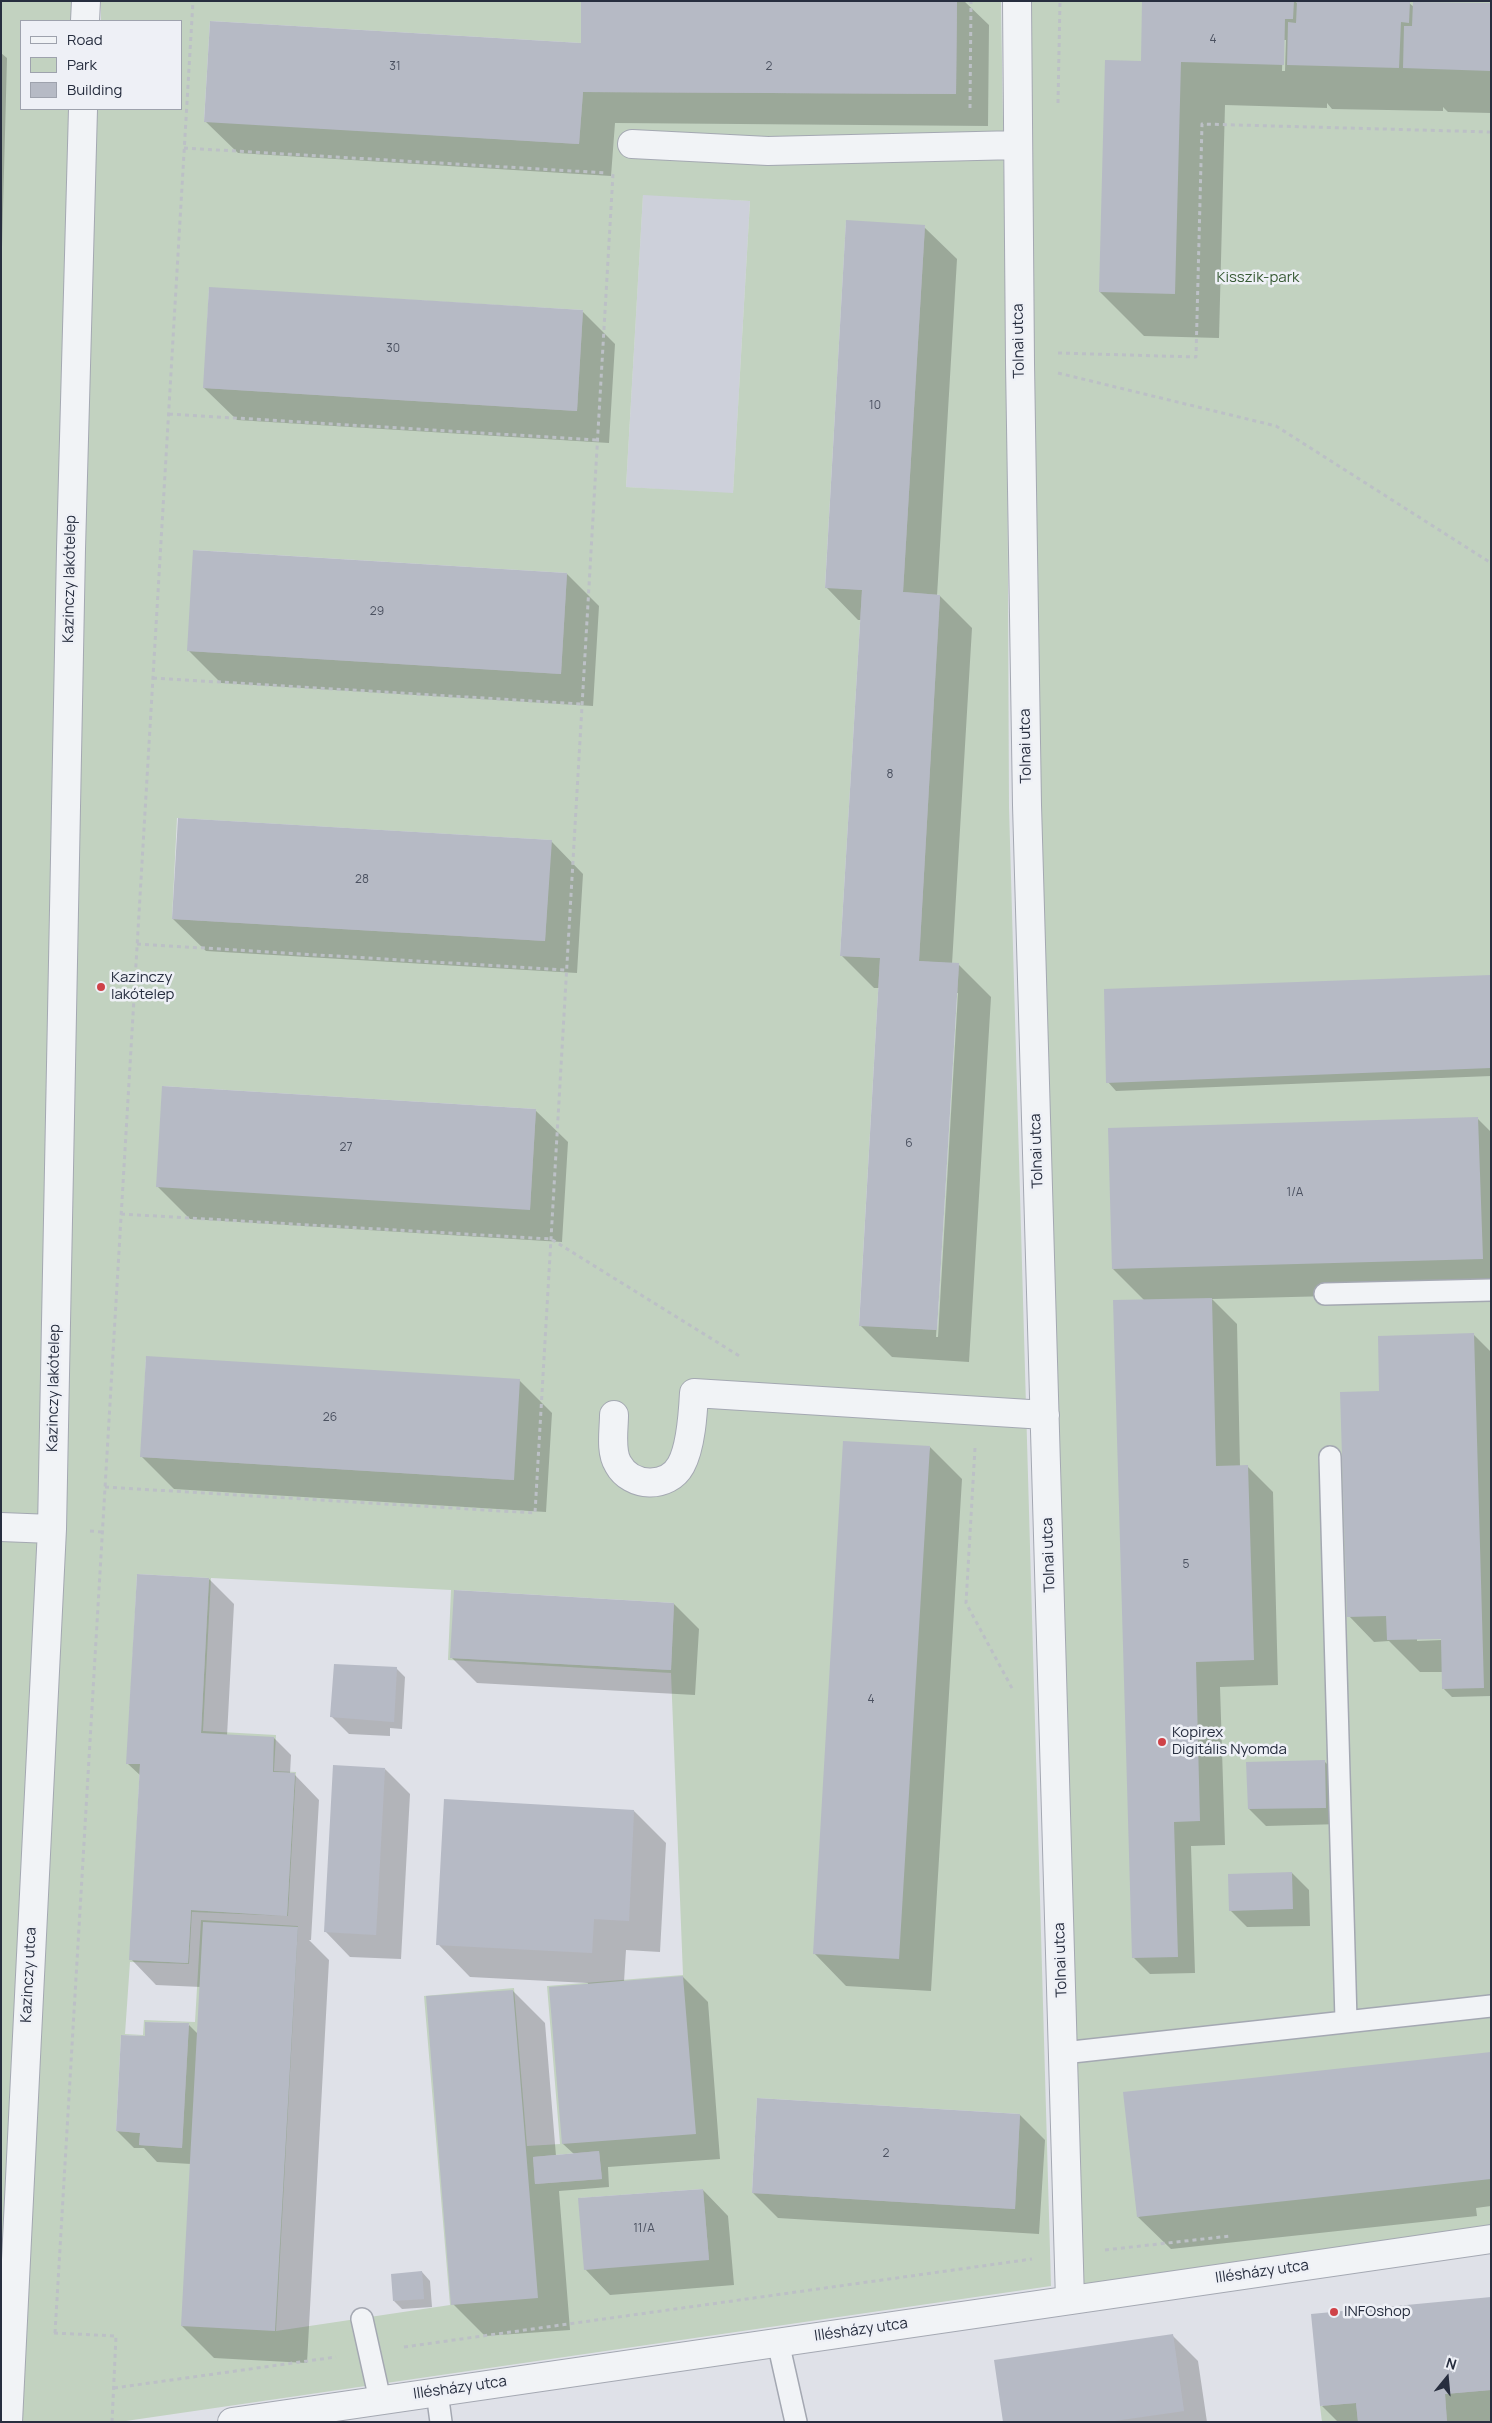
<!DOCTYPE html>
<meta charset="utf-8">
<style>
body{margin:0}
#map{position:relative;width:1492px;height:2423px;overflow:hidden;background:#dfe1e8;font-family:Manrope,sans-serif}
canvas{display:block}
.frame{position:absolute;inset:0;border:2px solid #272e3f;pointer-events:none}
.legend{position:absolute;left:20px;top:20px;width:162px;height:90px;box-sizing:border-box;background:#eef0f6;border:1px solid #9ea2ad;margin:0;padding:6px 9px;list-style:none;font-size:15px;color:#272e3f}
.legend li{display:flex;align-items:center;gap:10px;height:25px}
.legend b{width:25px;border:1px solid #9ea2ad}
.north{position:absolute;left:1422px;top:2353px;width:50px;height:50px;-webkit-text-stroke:4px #eef0f6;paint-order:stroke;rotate:17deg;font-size:14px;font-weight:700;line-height:20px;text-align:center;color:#272e3f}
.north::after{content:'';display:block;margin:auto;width:18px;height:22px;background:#272e3f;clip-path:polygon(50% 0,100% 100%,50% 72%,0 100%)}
</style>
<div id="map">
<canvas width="1492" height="2423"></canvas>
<div class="frame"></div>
<ul class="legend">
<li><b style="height:6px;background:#f1f3f6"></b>Road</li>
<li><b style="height:14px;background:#c2d2c0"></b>Park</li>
<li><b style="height:14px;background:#b6bac5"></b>Building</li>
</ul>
<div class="north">N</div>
</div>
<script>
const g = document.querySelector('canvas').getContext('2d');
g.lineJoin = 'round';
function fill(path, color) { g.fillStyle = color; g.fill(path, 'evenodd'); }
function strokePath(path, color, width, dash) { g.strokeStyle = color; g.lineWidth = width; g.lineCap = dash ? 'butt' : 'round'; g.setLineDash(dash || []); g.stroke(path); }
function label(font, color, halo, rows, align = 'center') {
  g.font = font + ' Manrope,sans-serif'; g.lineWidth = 5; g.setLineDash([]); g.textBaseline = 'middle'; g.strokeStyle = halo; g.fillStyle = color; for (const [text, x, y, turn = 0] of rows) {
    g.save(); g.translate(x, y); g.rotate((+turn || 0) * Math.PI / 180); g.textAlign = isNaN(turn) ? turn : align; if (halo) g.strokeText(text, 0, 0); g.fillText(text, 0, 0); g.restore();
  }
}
const built = new Path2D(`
 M643,194L750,201L733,494L626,487Z`);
const green = new Path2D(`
 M1,1H76V21H21V109H73L42,1522L1,1521Z
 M101,1H581V43L210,21L204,121L579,144L583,92L956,94L957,1H1001L1007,365L1009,807L1051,2286L119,2422H18L97,109H181V21H101ZM643,195L750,201L733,493L626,487ZM846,221L925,226L903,592L940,595L919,961L959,964L937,1330L859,1325L880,958L840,956L862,590L825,587ZM209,288L583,310L577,411L204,388ZM194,550L567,573L561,674L188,651ZM177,818L551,840L545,941L172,919ZM162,1086L536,1109L530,1209ZM146,1357L514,1480L141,1457ZM137,1574L209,1578L201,1733L273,1772L295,1773L287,1916L191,1910L188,1963L130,1960L140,1764H127ZM211,1578L451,1590L448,1660L671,1673L683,1975L547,1986L560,2144L527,2146L514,1988L424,1996L450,2305L276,2331L298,1926L201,1920L195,2022L144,2020L143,2035L125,2034L130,1962L189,1964L192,1912L288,1916L296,1772L274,1771L276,1735L203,1731ZM455,1590L674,1603L671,1670L451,1658ZM146,2022L189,2023L182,2148L139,2145L140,2133L116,2131L121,2035L145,2036ZM757,2098L1020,2114L1015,2209L752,2193ZM599,2151L602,2179L535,2184L533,2157ZM703,2189L709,2260L579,2198Z
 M1023,1H1491V2229L1076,2289L1052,1414Z
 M1,1534L44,1535L1,2422Z
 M1491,2390V2422H1447L1445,2394Z
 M1356,2403L1358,2422H1322L1320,2406Z`);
const shadow = new Path2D(`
 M583,1H964L989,25L988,126L615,123L611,176L238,153L205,121L582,45Z
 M1144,1H1295L1298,4L1409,3L1414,7L1491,5V113L1448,112L1443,107V111L1332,109L1327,103V108L1225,105L1219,338L1144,336L1100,292L1142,62ZM1283,40H1286L1285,71H1282Z
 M1,53L7,58L1,285Z
 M924,227L957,259L937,596H940L972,628L952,964H958L991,997L969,1362L892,1357L860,1325L880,988H874L842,956L862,620H858L826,587ZM956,993H958L938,1337H936Z
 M583,312L615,344L609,443L237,420L204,388Z
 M567,574L599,606L593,706L221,683L189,651Z
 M551,841L583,874L577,973L206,951L173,919Z
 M1491,976V1076L1116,1091L1108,1082Z
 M535,1110L568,1142L562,1242L190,1219L157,1186Z
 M1478,1119L1491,1132V1292L1212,1299L1237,1324L1240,1467H1248L1273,1492L1278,1685L1220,1687L1225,1845L1191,1846L1195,1973L1150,1974L1133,1957L1145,1301L1113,1269Z
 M1474,1335L1491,1352V1696L1452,1697L1443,1688V1672H1420L1389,1641L1374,1642L1349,1616L1381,1392ZM1417,1638H1442V1640L1417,1641Z
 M519,1380L552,1413L546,1512L174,1489L142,1457Z
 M930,1447L962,1479L931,1991L846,1986L814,1953Z
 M209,1579L234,1604L227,1736L274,1738L291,1755L290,1774H294L319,1800L311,1940H309L329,1960L307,2363L214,2358L182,2326L191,2164L157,2162L144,2148H134L117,2131L189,2025L198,2034L201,1987L156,1985L131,1959L141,1776L128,1764Z
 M674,1604L699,1629L695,1695L477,1683L452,1658Z
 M396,1668L405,1677L402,1729L390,1728V1736L349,1734L332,1717Z
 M1324,1761L1341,1778L1342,1824L1266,1826L1249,1809Z
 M385,1769L410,1794L401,1959L350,1957L325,1931Z
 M634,1811L666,1843L660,1952L626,1950L624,1982L683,1977L708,2002L720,2159L608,2167L609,2187L559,2191L570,2330L485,2336L453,2304L513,1991L545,2023L556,2156L574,2154L563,2144L588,1983L470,1977L438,1944Z
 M1292,1873L1309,1890L1310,1926L1247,1927L1230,1910Z
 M1491,2053V2206L1476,2208L1477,2216L1171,2249L1138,2217Z
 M1020,2115L1045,2140L1039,2234L778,2218L753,2193Z
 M703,2190L728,2216L734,2285L610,2295L585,2269Z
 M422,2272L430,2281L432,2307L402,2309L394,2301Z
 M1491,2298V2422H1338L1322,2406Z
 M1172,2335L1198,2361L1207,2422H1004Z`);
const building = new Path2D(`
 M581,1H957L956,94L583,92L579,144L204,122L210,21L581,43Z
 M1142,1H1294L1293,19H1285L1284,65L1181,62L1175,294L1099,292L1105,60L1141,61Z
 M1297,1H1410L1409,23L1401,22L1399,68L1287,65L1288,22L1296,23Z
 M1413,2L1491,3V71L1403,68L1404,26H1412Z
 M846,220L925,225L903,592L940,595L919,961L959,963L937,1330L859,1326L880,958L840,956L862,590L825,588Z
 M209,287L583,310L577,411L203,388Z
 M193,550L567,573L561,674L187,651Z
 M178,818L552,840L545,941L172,919Z
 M1491,975V1068L1106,1083L1104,989Z
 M162,1086L536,1109L530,1210L156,1187Z
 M1478,1117L1483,1259L1112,1269L1108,1128Z
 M1212,1298L1216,1466L1248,1465L1254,1660L1196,1662L1200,1821L1174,1822L1178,1957L1132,1958L1113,1300Z
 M1474,1333L1484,1688L1442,1689L1441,1639L1387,1640L1386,1616L1347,1617L1340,1392L1379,1391L1378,1336Z
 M146,1356L520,1379L514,1480L140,1457Z
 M843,1441L930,1446L899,1959L813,1954Z
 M137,1574L209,1578L201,1733L274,1737L273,1772L295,1773L287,1916L191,1910L188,1963L129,1960L140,1764H126Z
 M454,1590L674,1603L671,1670L450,1658Z
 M334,1664L397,1667L394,1722L330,1717Z
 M1325,1760L1326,1808L1248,1809L1246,1762Z
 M333,1765L385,1768L376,1935L324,1932Z
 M444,1799L634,1810L629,1921L594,1919L592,1953L436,1945Z
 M1292,1872L1293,1909L1229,1911L1228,1874Z
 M203,1922L298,1927L275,2331L181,2326Z
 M683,1976L696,2134L562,2144L549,1987Z
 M513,1990L538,2298L451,2305L426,1996Z
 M145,2022L189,2023L182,2148L139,2145L140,2133L116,2131L121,2035L145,2036Z
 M1491,2052V2179L1137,2217L1123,2092Z
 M757,2098L1020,2114L1015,2209L752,2193Z
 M599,2151L602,2179L535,2184L533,2157Z
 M703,2189L709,2260L584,2270L578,2198Z
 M422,2271L424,2299L393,2301L391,2274Z
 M1491,2297V2390L1445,2394L1447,2422H1358L1356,2403L1320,2406L1311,2314Z
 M1173,2334L1184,2411L1107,2422H1003L994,2360Z`);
const path = new Path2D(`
 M1058,103L1060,1
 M970,108L971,1
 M184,148L607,173
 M1058,353L1196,357L1202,124L1491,132
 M1058,373L1276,426L1491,563
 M169,414L597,440
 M153,678L582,704
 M137,944L566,970
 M121,1214L551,1239L741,1357
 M975,1448L966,1603L1013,1690
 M105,1487L535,1513L613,174
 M90,1531L102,1532
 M1105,2250L1230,2236
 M54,2333L116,2336L112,2422
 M55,2333L193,1
 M404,2347L1032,2259
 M114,2388L336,2357`);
const lane = new Path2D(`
 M1325,1294L1491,1290
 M1330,1457L1346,2020
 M1063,2053L1491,2006
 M362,2319L380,2400
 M778,2342L796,2422
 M437,2392L441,2422`);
const street = new Path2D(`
 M1017,1L1020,363L1027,805L1070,2300
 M85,21L86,1
 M632,144L768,151L1018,145
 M614,1415C614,1430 610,1451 618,1464C631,1488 668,1489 681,1465C691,1447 693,1413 694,1393L1045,1415
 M1,1527L52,1529
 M8,2422L52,1529L71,549L83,109
 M232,2422L1491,2239`);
const markers = [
 [101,987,5,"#cf4248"],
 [1162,1742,5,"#cf4248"],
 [1334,2312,5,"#cf4248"]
];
const numberNames = [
 ["4",1213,40],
 ["31",395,67],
 ["2",769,67],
 ["30",393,349],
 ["10",875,406],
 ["29",377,612],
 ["8",890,775],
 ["28",362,880],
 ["6",909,1144],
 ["27",346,1148],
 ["1/A",1295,1193],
 ["26",330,1418],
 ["5",1186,1565],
 ["4",871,1700],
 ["2",886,2154],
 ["11/A",644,2229]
];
const parkNames = [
 ["Kisszik-park",1258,278]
];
const streetNames = [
 ["Tolnai utca",1019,341,-91],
 ["Kazinczy lakótelep",70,579,-89],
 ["Tolnai utca",1026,746,-91],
 ["Tolnai utca",1037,1151,-92],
 ["Kazinczy lakótelep",54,1388,-89],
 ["Tolnai utca",1049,1555,-92],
 ["Tolnai utca",1061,1960,-92],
 ["Kazinczy utca",29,1975,-87],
 ["Illésházy utca",1262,2272,-8],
 ["Illésházy utca",861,2330,-8],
 ["Illésházy utca",460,2388,-8]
];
const poiNames = [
 ["Kazinczy",111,978],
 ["lakótelep",111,995],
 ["Kopirex",1172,1733],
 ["Digitális Nyomda",1172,1750],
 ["INFOshop",1344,2312]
];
fill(built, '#cdd0da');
fill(green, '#c2d2c0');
fill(shadow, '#0003');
fill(building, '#b6bac5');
strokePath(lane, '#a4a8b2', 24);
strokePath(street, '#a4a8b2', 30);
strokePath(path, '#bcc0c6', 3, [4, 4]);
strokePath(lane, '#f1f3f6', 21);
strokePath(street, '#f1f3f6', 28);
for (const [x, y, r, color] of markers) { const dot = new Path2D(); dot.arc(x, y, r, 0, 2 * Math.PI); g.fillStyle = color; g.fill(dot); strokePath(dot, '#eef0f6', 2); }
label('12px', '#4b5160', null, numberNames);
label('15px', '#385b35', '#eef0f6', parkNames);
label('15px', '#272e3f', '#eef0f6', streetNames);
label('15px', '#272e3f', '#eef0f6', poiNames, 'left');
</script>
